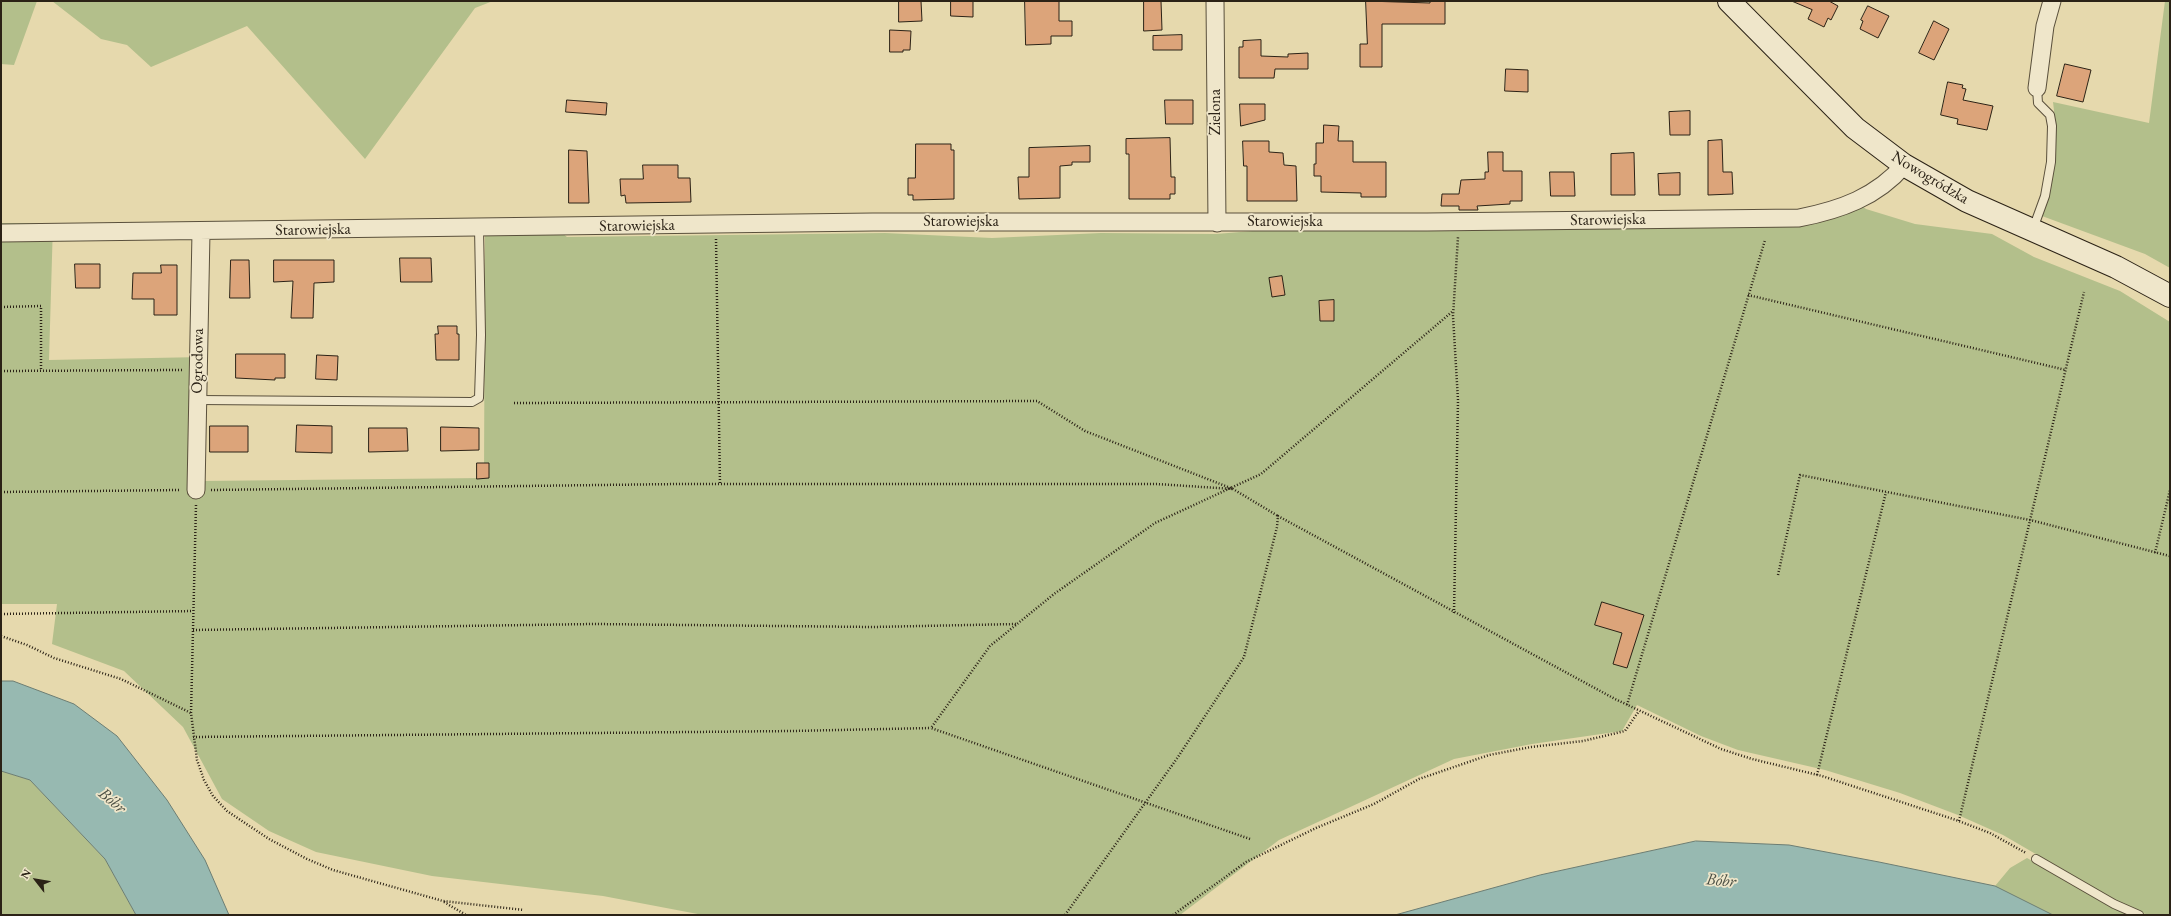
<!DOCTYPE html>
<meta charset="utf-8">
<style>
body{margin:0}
#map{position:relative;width:2171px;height:916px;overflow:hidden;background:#e6d9ad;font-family:"EB Garamond",serif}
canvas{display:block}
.frame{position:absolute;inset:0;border:2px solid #2b2216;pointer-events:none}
.north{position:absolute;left:16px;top:860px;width:40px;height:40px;-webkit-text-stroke:3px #efe6ca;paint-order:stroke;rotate:301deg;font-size:11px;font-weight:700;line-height:16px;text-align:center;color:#2b2216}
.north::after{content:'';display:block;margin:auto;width:14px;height:18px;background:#2b2216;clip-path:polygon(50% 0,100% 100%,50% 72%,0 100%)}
</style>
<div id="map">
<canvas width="2171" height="916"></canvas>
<div class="frame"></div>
<div class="north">N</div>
</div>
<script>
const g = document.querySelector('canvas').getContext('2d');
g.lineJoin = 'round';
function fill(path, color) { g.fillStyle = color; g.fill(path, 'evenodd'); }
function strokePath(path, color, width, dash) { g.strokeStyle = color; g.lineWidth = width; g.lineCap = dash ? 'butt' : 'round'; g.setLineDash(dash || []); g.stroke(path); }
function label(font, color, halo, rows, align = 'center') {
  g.font = font + ' "EB Garamond",serif'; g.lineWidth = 3.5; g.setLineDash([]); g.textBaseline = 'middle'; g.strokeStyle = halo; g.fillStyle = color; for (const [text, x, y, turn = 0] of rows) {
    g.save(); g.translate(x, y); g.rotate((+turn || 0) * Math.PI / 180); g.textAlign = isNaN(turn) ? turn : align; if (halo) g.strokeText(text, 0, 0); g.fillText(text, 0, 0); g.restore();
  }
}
const green = new Path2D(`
 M1,1H37L14,65L1,64Z
 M52,1H493L475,8L365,159L247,26L151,67L127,45L101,39Z
 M2165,1H2170V268L2145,254L2042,216C2052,175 2059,145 2053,102L2149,123Z
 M1857,202L1866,209L1915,224L1992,234L2034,257L2120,291L2170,322V915H2149L2139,912L2108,896L2003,835L1958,815L1900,793L1825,770L1738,750L1701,736L1637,705L1622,731L1532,744L1454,759L1279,840L1180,915H703L603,896L432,876L316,852L269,831L222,799L183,727L124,671L52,644L57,604H1V223H53L49,360L203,357L201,481L484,478L485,224L548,222L567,237L885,233L992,238L1101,233L1216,234L1460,214L1827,211Z
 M1,771L30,780L105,859L136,915H1Z
 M2027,858L2079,887L2134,915H2053L1995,886L2010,868Z`);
const water = new Path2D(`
 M1,681H13L74,704L117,736L167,800L205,860L229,915H136L105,859L30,780L1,771Z
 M1696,841L1789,845L1879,862L1995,886L2053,915H1395L1540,875Z`);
const building = new Path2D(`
 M899,1H921L922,21L899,22Z
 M951,1H973V17L951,16Z
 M1025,1H1059V21H1072V36H1051V44L1026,45Z
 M1144,1H1161L1162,30L1144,31Z
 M1366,1L1430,3V1H1445V24H1382V67H1360V44H1367Z
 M1792,1H1829L1838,6L1831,20L1828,18L1824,27L1808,19L1812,10Z
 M1868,6L1889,16L1878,38L1860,29L1863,21L1861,20Z
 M1934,21L1949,29L1934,60L1919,53Z
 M890,30L911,31L910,50H903V52H890Z
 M1182,35V50H1153V36Z
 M1261,40V56L1288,57V54L1308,53V69H1275L1274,78H1239V47H1243V41Z
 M2065,64L2091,70L2083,102L2057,96Z
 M1506,69L1528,70V92L1505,91Z
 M1948,82L1963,85L1962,88L1966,89L1963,100L1993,106L1987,130L1957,124L1958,119L1941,115Z
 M567,100L607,103L606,115L566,112Z
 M1165,100H1193V124H1166Z
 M1240,104H1265V120L1241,126Z
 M1690,111V135H1670L1669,112Z
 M1324,125L1339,126L1338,141H1353V162H1386V197H1361V193L1321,192V176H1314V164H1316V143H1323Z
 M1170,138L1171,177H1175V194H1170V199H1129V154H1126V139Z
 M1722,140L1723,172H1732L1733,194L1708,195V141Z
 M1243,141H1269V152L1283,153L1284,165L1296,166L1297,201H1247V166H1244Z
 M916,144H951V150H954V199L913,200V195H908V178H915Z
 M1090,146V162H1072V165L1060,166V198L1019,199L1018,177H1029V148Z
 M569,150L587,151L589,203H569Z
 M1488,152H1503V171H1522V201H1510V204L1477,206L1478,210H1459V206H1441L1442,194H1459L1461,180L1485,179V172H1488Z
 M1634,153L1635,195H1611V154Z
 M643,165H678V178H690L691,202L626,203L625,195L621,196L620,179H643Z
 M1550,172H1574L1575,196H1551Z
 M1680,173V195H1659L1658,174Z
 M400,258H431L432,282H401Z
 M231,260H249L250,298H230Z
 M274,260H334V282L314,283L313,318H291L293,281L274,282Z
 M75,264H100V288H76Z
 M161,265H177V315H154V299H132L133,273H161Z
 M1282,276L1285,295L1272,297L1269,278Z
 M1334,300V321H1320L1319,301Z
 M438,326H457V334H459V360H436L435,334H438Z
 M236,354H285V378H275V380L236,378Z
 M317,355L338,356L337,380L316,379Z
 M297,425L332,426V453L296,452Z
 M210,426H248V452H210Z
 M441,427L479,428V450L441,451Z
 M369,428H407L408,451L369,452Z
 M477,463H489V478L477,479Z
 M1602,602L1644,615L1627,668L1613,664L1622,633L1595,625Z`);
const path = new Path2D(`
 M716,239L720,485
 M1748,295L2066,370
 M1,307L41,306V370
 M1,371L182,370
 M514,403L1037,401L1085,431L1233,489L1278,516
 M211,490L678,484H1157L1233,489
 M1,492L180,490
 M196,505L191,713L197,760L204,780L213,796L227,811L269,839L307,859L333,870L443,901L524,910
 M2155,553L2170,490
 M1778,575L1800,475L2030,520L2170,556
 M1454,613L1458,400L1453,316L1458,237
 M1,614L193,611
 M193,630L594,624L872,627L1017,624
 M1,636L27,645L54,658L121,679L191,713
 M1627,705L1765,240
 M193,737L792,731L931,728
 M1817,775L1886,492
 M1959,821L2084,292
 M1250,839L931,728L990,646L1054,594L1155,523L1261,474L1453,311
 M444,902L466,915
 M1065,915L1178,757L1244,657L1277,527L1278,516L1615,699L1721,749L1752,759L1822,776L1956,820L1990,833L2026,853
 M1173,915L1246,862L1316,828L1374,804L1419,779L1489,755L1531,747L1583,741L1625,731L1639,711`);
const lane = new Path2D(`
 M2033,229L2045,196L2051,162L2052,126L2050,115L2038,103L2037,88
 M198,400L472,402L479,398L481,335L479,228
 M2036,859L2114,904L2139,915`);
const street = new Path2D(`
 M1215,1L1217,223
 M2037,88L2045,26L2052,1
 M1,233L873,222H1427L1799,218C1840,210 1877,197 1904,165
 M196,490L201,232`);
const secondary = new Path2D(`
 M1729,1L1855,128L1904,165L1967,201L2116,267L2170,296`);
const streetNames = [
 ["Zielona",1216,112,-90],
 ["Nowogródzka",1930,178,31],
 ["Starowiejska",1608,220,-1],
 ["Starowiejska",961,222],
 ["Starowiejska",1285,222],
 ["Starowiejska",637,226,-1],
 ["Starowiejska",313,230,-1],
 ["Ogrodowa",198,361,-89]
];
const waterNames = [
 ["Bóbr",112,801,40],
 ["Bóbr",1721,881,5]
];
fill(green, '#b3bf8b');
fill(water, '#97b9b1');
strokePath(water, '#6c7d73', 1);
fill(building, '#dca47a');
strokePath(building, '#2b2216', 1);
strokePath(lane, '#5a503c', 10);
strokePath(street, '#5a503c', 19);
strokePath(secondary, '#2b2216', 24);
strokePath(path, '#2b2216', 2.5, [1, 2]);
strokePath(lane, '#efe6ca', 8);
strokePath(street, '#efe6ca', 17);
strokePath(secondary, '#efe6ca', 22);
label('16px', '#2b2216', '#efe6ca', streetNames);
label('italic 17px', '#4b4f44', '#efe6ca', waterNames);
</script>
